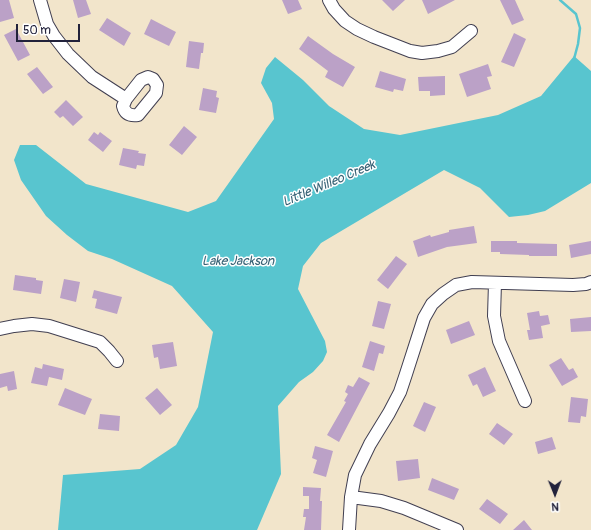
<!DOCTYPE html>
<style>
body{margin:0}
#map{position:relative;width:591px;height:530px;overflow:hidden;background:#f2e5cb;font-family:Pangolin,sans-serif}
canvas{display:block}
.north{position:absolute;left:535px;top:474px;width:40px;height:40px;-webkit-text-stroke:3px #fff;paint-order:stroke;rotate:179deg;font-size:11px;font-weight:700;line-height:16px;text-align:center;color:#22223b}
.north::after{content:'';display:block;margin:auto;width:14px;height:18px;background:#22223b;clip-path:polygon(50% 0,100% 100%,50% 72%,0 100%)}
.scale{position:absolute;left:16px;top:24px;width:64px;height:18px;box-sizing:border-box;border:2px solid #22223b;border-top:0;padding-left:5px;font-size:12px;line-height:14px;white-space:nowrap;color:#22223b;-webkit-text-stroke:3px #fff;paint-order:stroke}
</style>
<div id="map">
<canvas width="591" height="530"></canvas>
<div class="north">N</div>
<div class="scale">50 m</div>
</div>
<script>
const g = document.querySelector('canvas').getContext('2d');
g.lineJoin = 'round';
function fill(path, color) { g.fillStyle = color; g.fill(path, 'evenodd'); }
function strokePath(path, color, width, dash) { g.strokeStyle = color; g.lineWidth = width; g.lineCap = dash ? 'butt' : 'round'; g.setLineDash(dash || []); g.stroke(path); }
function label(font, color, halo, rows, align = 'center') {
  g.font = font + ' Pangolin,sans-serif'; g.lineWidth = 3; g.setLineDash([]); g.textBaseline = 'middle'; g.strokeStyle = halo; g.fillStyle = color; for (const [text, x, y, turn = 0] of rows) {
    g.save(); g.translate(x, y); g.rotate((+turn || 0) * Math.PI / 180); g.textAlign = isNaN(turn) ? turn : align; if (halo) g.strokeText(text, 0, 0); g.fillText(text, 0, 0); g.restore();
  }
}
const water = new Path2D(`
 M574,56L591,71V183L545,211L528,215L509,217L480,188L444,170L321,243L303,266L298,289L325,341L327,352L323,361L313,372L299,382L278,406L281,474L257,530H58L63,475L140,469L176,445L198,407L213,332L172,286L112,259L88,251L67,235L46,216L21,180L14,160L20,145H36L86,184L188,212L216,201L274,119L272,103L261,83L266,68L275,57L303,80L329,106L364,129L400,135L498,115L541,96Z`);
const stream = new Path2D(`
 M560,0L576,14L580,28L578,44L574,59`);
const building = new Path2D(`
 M0,0H9L14,18L0,22Z
 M73,0H86L91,14L78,18Z
 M282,0H298L302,9L288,14Z
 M382,0H405L393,11Z
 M422,0H455L428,14Z
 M500,0H515L524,20L512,25Z
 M107,18L131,33L124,46L99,30Z
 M151,19L176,32L169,46L144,34Z
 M16,29L30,55L18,61L4,35Z
 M514,33L526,39L514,67L501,62Z
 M308,36L333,54L355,67L343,87L325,77L328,71L299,49Z
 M189,41L204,43L203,53H201L199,69L186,67Z
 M488,64L492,76L487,77L491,89L467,97L459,74Z
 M37,67L53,87L43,94L27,74Z
 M380,71L406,79L403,91L394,89L393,92L375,87Z
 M445,76V95L430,96V91H419L418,77Z
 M203,88L217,91L216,97L219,98L216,113L199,110Z
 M66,100L83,117L73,126L63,116L60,118L54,112Z
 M184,126L197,137L182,155L169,145Z
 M94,132L98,135L100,132L112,141L103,152L88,140Z
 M123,148L139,151L138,153L146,154L144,166L137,165L136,169L119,165Z
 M474,226L477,243L447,247L418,257L413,241L430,235L431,237L449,232V230Z
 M491,241H517V243L557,244V256H529V255L500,254V252H491Z
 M591,241V254L571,258L569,245Z
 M396,256L407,264L388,289L377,280Z
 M15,275L36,278V280L43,281L41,294L13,290Z
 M64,279L80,282L76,302L60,298Z
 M94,290L122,297L117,314L95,308L97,299L92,298Z
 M378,301L391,304L384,329L372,326Z
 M539,311L540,316L548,315L550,324L541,326L543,338L529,340L527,330H530L527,313Z
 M591,317V331L571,332L570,319Z
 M469,321L475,335L451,344L446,330Z
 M370,341L385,346L383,354L379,353L374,371L362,367Z
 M173,342L177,366L160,369L158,357L154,358L152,345Z
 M561,358L569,370L573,368L578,377L562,386L549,365Z
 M43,364L64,369L62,380L49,377L47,386L31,383L35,367L42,369Z
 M485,367L496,391L483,397L477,384L473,386L468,375Z
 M14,371L17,389L8,391L7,386L0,388V374Z
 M359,377L370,383L339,442L327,435L346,402L344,401L348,394L345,392L348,385L353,387Z
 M65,388L92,399L85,415L58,405Z
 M157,388L172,405L160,415L145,398Z
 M571,397L588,399L586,417L581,416L580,423L568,422Z
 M424,402L436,407L425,432L413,426Z
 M100,414L120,416L119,431L98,429Z
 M497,423L513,434L504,445L489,434Z
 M552,437L556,449L538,454L535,442Z
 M315,446L333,451L326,477L313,473L317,460L312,458Z
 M418,459L420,478L398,481L396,461Z
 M432,478L459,489L454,500L428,490Z
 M303,487L321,488L320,501H322L321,530H304L306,517H303L304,509H309V496H303Z
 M487,499L508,514L500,524L479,509Z
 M524,520L532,530H513Z`);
const minor = new Path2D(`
 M40,0L47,24L54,36L68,54L92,77L126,99
 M329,0L334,9L345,21L357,29L374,37L410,51L422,53L438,51L452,47L471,31
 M148,77L153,79L157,85L156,93L138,115C130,116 125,114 123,106L126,99L141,80Z
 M495,283L494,316L499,341L525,401
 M0,329L14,326L32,324L49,326L100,342L109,351L117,361
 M351,497L381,501L404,508L457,530
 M349,530L351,497L355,475L370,444L389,413L400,392L406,374L424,318L432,304L443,294L456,285L472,282L573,285L586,284L591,282`);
const waterNames = [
 ["Little Willeo Creek",329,184,-23],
 ["Lake Jackson",238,262]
];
fill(water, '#58c5cf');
strokePath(stream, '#58c5cf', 2.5);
fill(building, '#bba1c7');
strokePath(minor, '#413f51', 14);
strokePath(minor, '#fff', 12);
label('italic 13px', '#386376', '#fff', waterNames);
</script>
